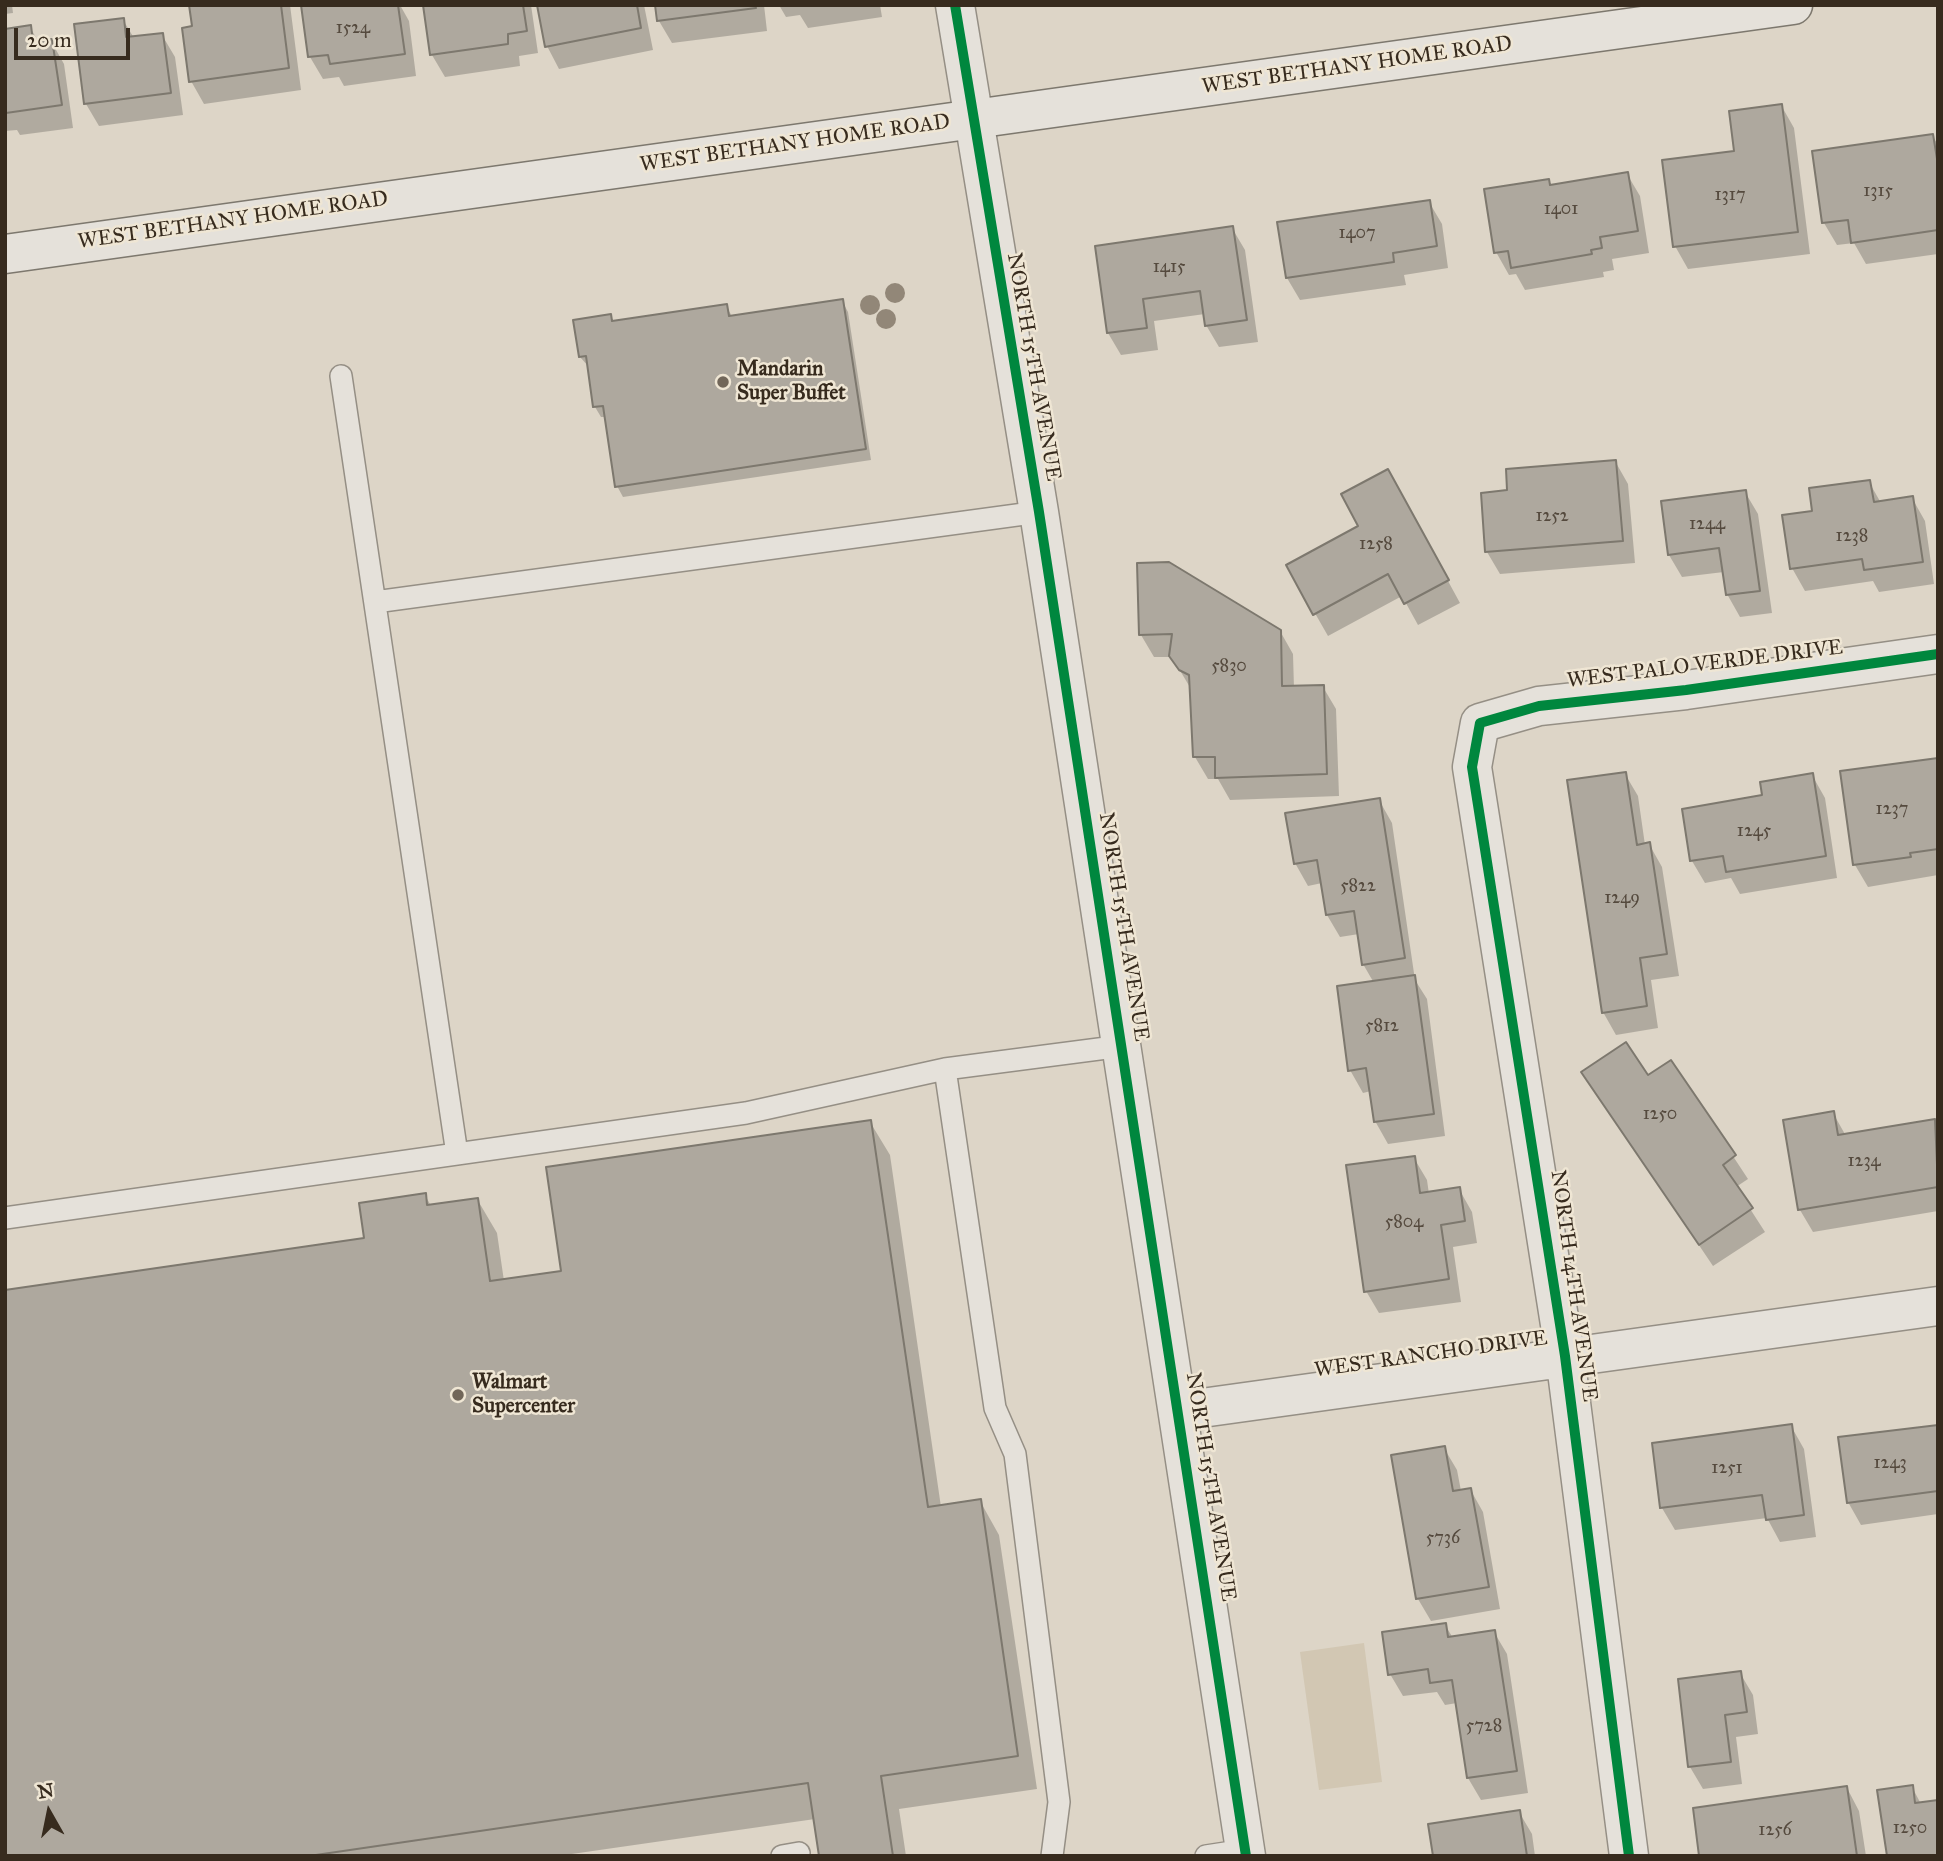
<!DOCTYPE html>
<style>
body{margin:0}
#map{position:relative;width:1943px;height:1861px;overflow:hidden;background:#ddd5c7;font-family:"IM FELL Great Primer",serif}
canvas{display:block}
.frame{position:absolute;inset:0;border:7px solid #372b1e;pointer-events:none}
.north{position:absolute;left:14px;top:1777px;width:70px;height:70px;-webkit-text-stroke:5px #efe6d4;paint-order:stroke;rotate:351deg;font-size:19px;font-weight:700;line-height:28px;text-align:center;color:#372b1e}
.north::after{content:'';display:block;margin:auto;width:24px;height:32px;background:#372b1e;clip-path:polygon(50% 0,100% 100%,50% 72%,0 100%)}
.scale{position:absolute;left:14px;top:28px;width:116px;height:32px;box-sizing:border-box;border:4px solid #372b1e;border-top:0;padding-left:9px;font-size:21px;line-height:24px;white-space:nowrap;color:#372b1e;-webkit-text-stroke:5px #efe6d4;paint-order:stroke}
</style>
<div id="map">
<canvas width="1943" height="1861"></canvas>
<div class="frame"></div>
<div class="north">N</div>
<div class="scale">20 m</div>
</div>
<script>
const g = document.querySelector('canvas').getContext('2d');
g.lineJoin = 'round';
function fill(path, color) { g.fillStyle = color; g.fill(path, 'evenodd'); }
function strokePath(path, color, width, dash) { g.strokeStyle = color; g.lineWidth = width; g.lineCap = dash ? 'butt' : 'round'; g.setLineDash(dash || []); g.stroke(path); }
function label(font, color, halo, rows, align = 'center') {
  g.font = font + ' "IM FELL Great Primer",serif'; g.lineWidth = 5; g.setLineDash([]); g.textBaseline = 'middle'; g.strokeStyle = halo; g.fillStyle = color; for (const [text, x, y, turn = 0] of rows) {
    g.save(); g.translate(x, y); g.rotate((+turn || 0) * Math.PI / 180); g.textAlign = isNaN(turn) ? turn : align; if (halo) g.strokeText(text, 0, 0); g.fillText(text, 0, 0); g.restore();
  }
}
const green = new Path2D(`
 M1364,1643L1382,1782L1319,1790L1300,1652Z`);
const shadow = new Path2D(`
 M5,5H12L13,13L5,14Z
 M191,5H290L301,90L204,104L191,81L194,28Z
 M303,5H400L409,21L416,76L344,86L339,77L323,79L310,57Z
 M425,5H531L538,53L519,56L520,66L445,77L432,55Z
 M538,5H644L653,50L559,69L547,46Z
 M657,5H764L767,31L672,43L659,21Z
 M779,5H880L882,17L808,28L800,15L786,17Z
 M123,20L134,38L162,35L175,57L183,115L99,126L86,104L76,26Z
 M30,27L39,43L51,41L64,64L73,128L20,135L17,130L5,131V31Z
 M1781,105L1794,128L1810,254L1688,269L1675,246Z
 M1932,135L1938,145V254L1866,264L1854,243L1837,245L1824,223Z
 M1627,174L1640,196L1649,253L1612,259L1614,270L1603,272L1604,277L1525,290L1516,274L1509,275L1496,252L1548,181L1552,187Z
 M1429,202L1442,224L1448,268L1404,275L1406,285L1300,300L1287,278Z
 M1232,228L1245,250L1258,342L1219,347L1206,325L1205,314L1154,321L1158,350L1121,355L1108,333L1097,247Z
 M842,301L848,312L871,460L623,497L617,486L606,417H601L595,407L589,367L580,357L610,316L614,323L726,306L733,318Z
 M1615,461L1628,484L1635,563L1500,574L1487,552L1482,494L1509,492Z
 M1869,482L1881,503L1912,498L1925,521L1934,584L1879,592L1873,581L1805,591L1792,568L1814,513Z
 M1745,492L1758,514L1772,613L1740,617L1727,594L1724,572L1682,577L1669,555Z
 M1400,493L1460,603L1418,625L1402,596L1328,636L1288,566L1360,527Z
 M1280,631L1293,654L1294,688L1323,687L1336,709L1339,796L1230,800L1218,779H1208L1195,757L1191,689L1172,657H1154L1141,635Z
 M1938,760V875L1868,887L1855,865L1842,773Z
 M1625,774L1638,796L1645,845L1649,844L1662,867L1679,976L1651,980L1658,1028L1616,1035L1603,1012Z
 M1812,775L1825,798L1837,878L1740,894L1731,878L1705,883L1692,861L1684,810L1764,797Z
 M1379,800L1392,823L1415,980L1427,999L1445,1136L1388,1144L1375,1121L1371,1091L1363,1093L1350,1070L1374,983L1363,964L1359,934L1340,937L1327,915L1322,883L1308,886L1295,863Z
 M1671,1062L1748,1179L1736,1187L1765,1232L1713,1266L1583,1073L1648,1078Z
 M1833,1113L1846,1136L1934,1121L1938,1128V1211L1813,1232L1800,1210L1785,1121Z
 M870,1122L890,1155L941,1507L980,1501L999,1535L1037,1789L899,1809L906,1856H821L815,1819L558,1856H5L366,1239L425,1195L431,1206L477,1199L497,1233L504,1281L563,1272Z
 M1414,1158L1427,1180L1429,1194L1459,1189L1472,1212L1477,1243L1453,1247L1461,1302L1379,1313L1366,1291Z
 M1791,1426L1804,1449L1816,1537L1780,1542L1767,1518L1675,1530L1662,1508Z
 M1938,1426V1514L1861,1525L1848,1502Z
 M1444,1448L1457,1470L1461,1491L1470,1489L1483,1512L1500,1609L1431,1621L1418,1599L1393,1457Z
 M1445,1625L1453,1638L1494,1632L1507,1654L1528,1793L1481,1800L1468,1778L1457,1703L1445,1705L1437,1692L1403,1696L1390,1674Z
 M1740,1673L1753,1695L1758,1734L1736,1737L1742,1784L1703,1789L1690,1767L1680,1680Z
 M1912,1787L1921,1804L1889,1856Z
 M1847,1788L1859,1811L1866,1856H1701Z
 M1519,1812L1532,1834L1535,1856H1435Z`);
const building = new Path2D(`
 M189,5H281L289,68L189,82L182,28L192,26Z
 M301,5H398L405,54L330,64L328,55L308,57Z
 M423,5H523L527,31L508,34V44L430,55Z
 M537,5H637L641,28L545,47Z
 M655,5H755L756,8L657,21Z
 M124,18L126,37L163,33L171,93L84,104L74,24Z
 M31,25L33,42L52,39L62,105L6,113L5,29Z
 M1782,104L1798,232L1673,247L1662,160L1734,151L1729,111Z
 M1933,134L1938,165V230L1851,243L1848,220L1822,223L1812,151Z
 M1628,172L1638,231L1600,237L1602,248L1591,250L1592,254L1511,268L1508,251L1494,253L1484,189L1549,179L1550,185Z
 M1430,200L1437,246L1393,253L1394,262L1286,278L1277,222Z
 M1233,226L1247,320L1205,326L1200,291L1143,299L1147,328L1107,333L1095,246Z
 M843,299L866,449L615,487L603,406L593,407L586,356L579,357L573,320L611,314L612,321L727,304L729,316Z
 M1616,460L1623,541L1485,552L1481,493L1507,490L1506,469Z
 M1388,469L1449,580L1404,604L1388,574L1313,615L1286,565L1358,526L1341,494Z
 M1870,480L1874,502L1913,496L1923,562L1864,570L1862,559L1790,569L1782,515L1812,511L1809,488Z
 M1746,490L1760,591L1726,595L1719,548L1668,555L1661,501Z
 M1169,562L1281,630L1282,686L1324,685L1327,774L1215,778V757H1193L1189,675L1179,670L1169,656L1172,634L1139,635L1137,563Z
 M1938,758V849L1910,853L1911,857L1853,865L1840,771Z
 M1626,772L1637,845L1650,842L1667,954L1640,958L1647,1006L1602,1013L1567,780Z
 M1813,773L1826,856L1726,872L1723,856L1690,861L1682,809L1762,795L1760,782Z
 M1380,798L1405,958L1362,965L1354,911L1326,915L1317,860L1294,864L1285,813Z
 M1415,975L1434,1114L1374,1122L1366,1068L1348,1071L1337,986Z
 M1626,1042L1648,1075L1671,1060L1736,1155L1723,1165L1753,1208L1699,1245L1581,1072Z
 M1834,1111L1838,1135L1935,1119L1938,1187L1798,1210L1783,1120Z
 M871,1120L928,1507L981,1499L1018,1756L881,1776L893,1856H819L808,1783L309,1856H5V1290L364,1238L359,1203L426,1193L427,1205L478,1198L490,1281L561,1271L546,1167Z
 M1415,1156L1420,1193L1460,1187L1465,1221L1441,1225L1449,1279L1364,1292L1346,1165Z
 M1792,1424L1804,1515L1766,1520L1762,1495L1660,1508L1652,1443Z
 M1938,1425V1491L1847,1503L1838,1437Z
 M1445,1446L1453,1491L1471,1488L1489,1587L1416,1599L1391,1455Z
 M1446,1623L1448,1637L1495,1630L1517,1771L1467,1778L1452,1680L1430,1683L1428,1669L1388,1675L1382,1632Z
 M1741,1671L1747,1712L1725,1715L1731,1762L1688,1767L1678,1679Z
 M1913,1785L1915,1803L1938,1800V1856H1887L1877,1790Z
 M1847,1786L1857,1856H1699L1693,1808Z
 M1520,1810L1527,1856H1433L1428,1824Z`);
const service = new Path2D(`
 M341,376L457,1154
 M375,602L1039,512
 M945,1069L995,1408L1015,1454L1059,1802L1052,1856
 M5,1218L746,1113L945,1069L1122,1046
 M782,1856L799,1853
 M1206,1856L1245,1850`);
const minor = new Path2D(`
 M1180,1411L1938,1306
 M1629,1856L1565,1356L1472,767L1480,723L1539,706L1686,690L1938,654`);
const tertiary = new Path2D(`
 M955,5L1039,512L1246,1856`);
const secondary = new Path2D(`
 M5,254L1793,5`);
const cycleway = new Path2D(`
 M955,5L1039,512L1246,1856
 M1629,1856L1565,1356L1472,767L1480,723L1539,706L1686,690L1938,654`);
const trees = [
 [895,293],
 [870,305],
 [886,319]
];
const markers = [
 [723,382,7,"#716659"],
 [458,1395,7,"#716659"]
];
const numberNames = [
 ["1524",353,29],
 ["1315",1878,192],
 ["1317",1730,196],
 ["1401",1561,210],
 ["1407",1357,234],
 ["1415",1169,268],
 ["1252",1552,517],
 ["1244",1707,525],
 ["1238",1852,537],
 ["1258",1376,545],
 ["5830",1229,667],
 ["1237",1892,810],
 ["1245",1754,832],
 ["5822",1358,887],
 ["1249",1622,899],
 ["5812",1382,1027],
 ["1250",1660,1115],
 ["1234",1864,1162],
 ["5804",1404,1223],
 ["1243",1890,1464],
 ["1251",1727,1469],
 ["5736",1443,1539],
 ["5728",1484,1727],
 ["1250",1910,1829],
 ["1256",1775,1831]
];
const streetNames = [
 ["WEST BETHANY HOME ROAD",1357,66,-8],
 ["WEST BETHANY HOME ROAD",795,144,-8],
 ["WEST BETHANY HOME ROAD",233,221,-8],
 ["NORTH 15TH AVENUE",1033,367,80],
 ["WEST PALO VERDE DRIVE",1705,665,-7],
 ["NORTH 15TH AVENUE",1123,927,81],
 ["NORTH 14TH AVENUE",1573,1286,82],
 ["WEST RANCHO DRIVE",1431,1355,-8],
 ["NORTH 15TH AVENUE",1210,1487,81]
];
const poiNames = [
 ["Mandarin",737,370],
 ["Super Buffet",737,394],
 ["Walmart",472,1383],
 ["Supercenter",472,1407]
];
fill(green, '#d2c7b3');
fill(shadow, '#0003');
fill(building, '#aea89e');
strokePath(building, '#7d786e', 2);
strokePath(service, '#958f85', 24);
strokePath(minor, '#958f85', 41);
strokePath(tertiary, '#958f85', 41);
strokePath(secondary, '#7d786e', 41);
strokePath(service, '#e5e1da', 21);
strokePath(minor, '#e5e1da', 38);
strokePath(tertiary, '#e5e1da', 38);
strokePath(secondary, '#e5e1da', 38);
strokePath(cycleway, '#00873e', 10);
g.fillStyle = '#928778';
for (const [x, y] of trees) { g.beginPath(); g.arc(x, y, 10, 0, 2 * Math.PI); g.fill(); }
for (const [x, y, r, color] of markers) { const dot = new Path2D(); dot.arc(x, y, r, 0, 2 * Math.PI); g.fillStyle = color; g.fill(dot); strokePath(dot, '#efe6d4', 2.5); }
label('18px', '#554a3e', null, numberNames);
label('21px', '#372b1e', '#efe6d4', streetNames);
label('bold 21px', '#372b1e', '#efe6d4', poiNames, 'left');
</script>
